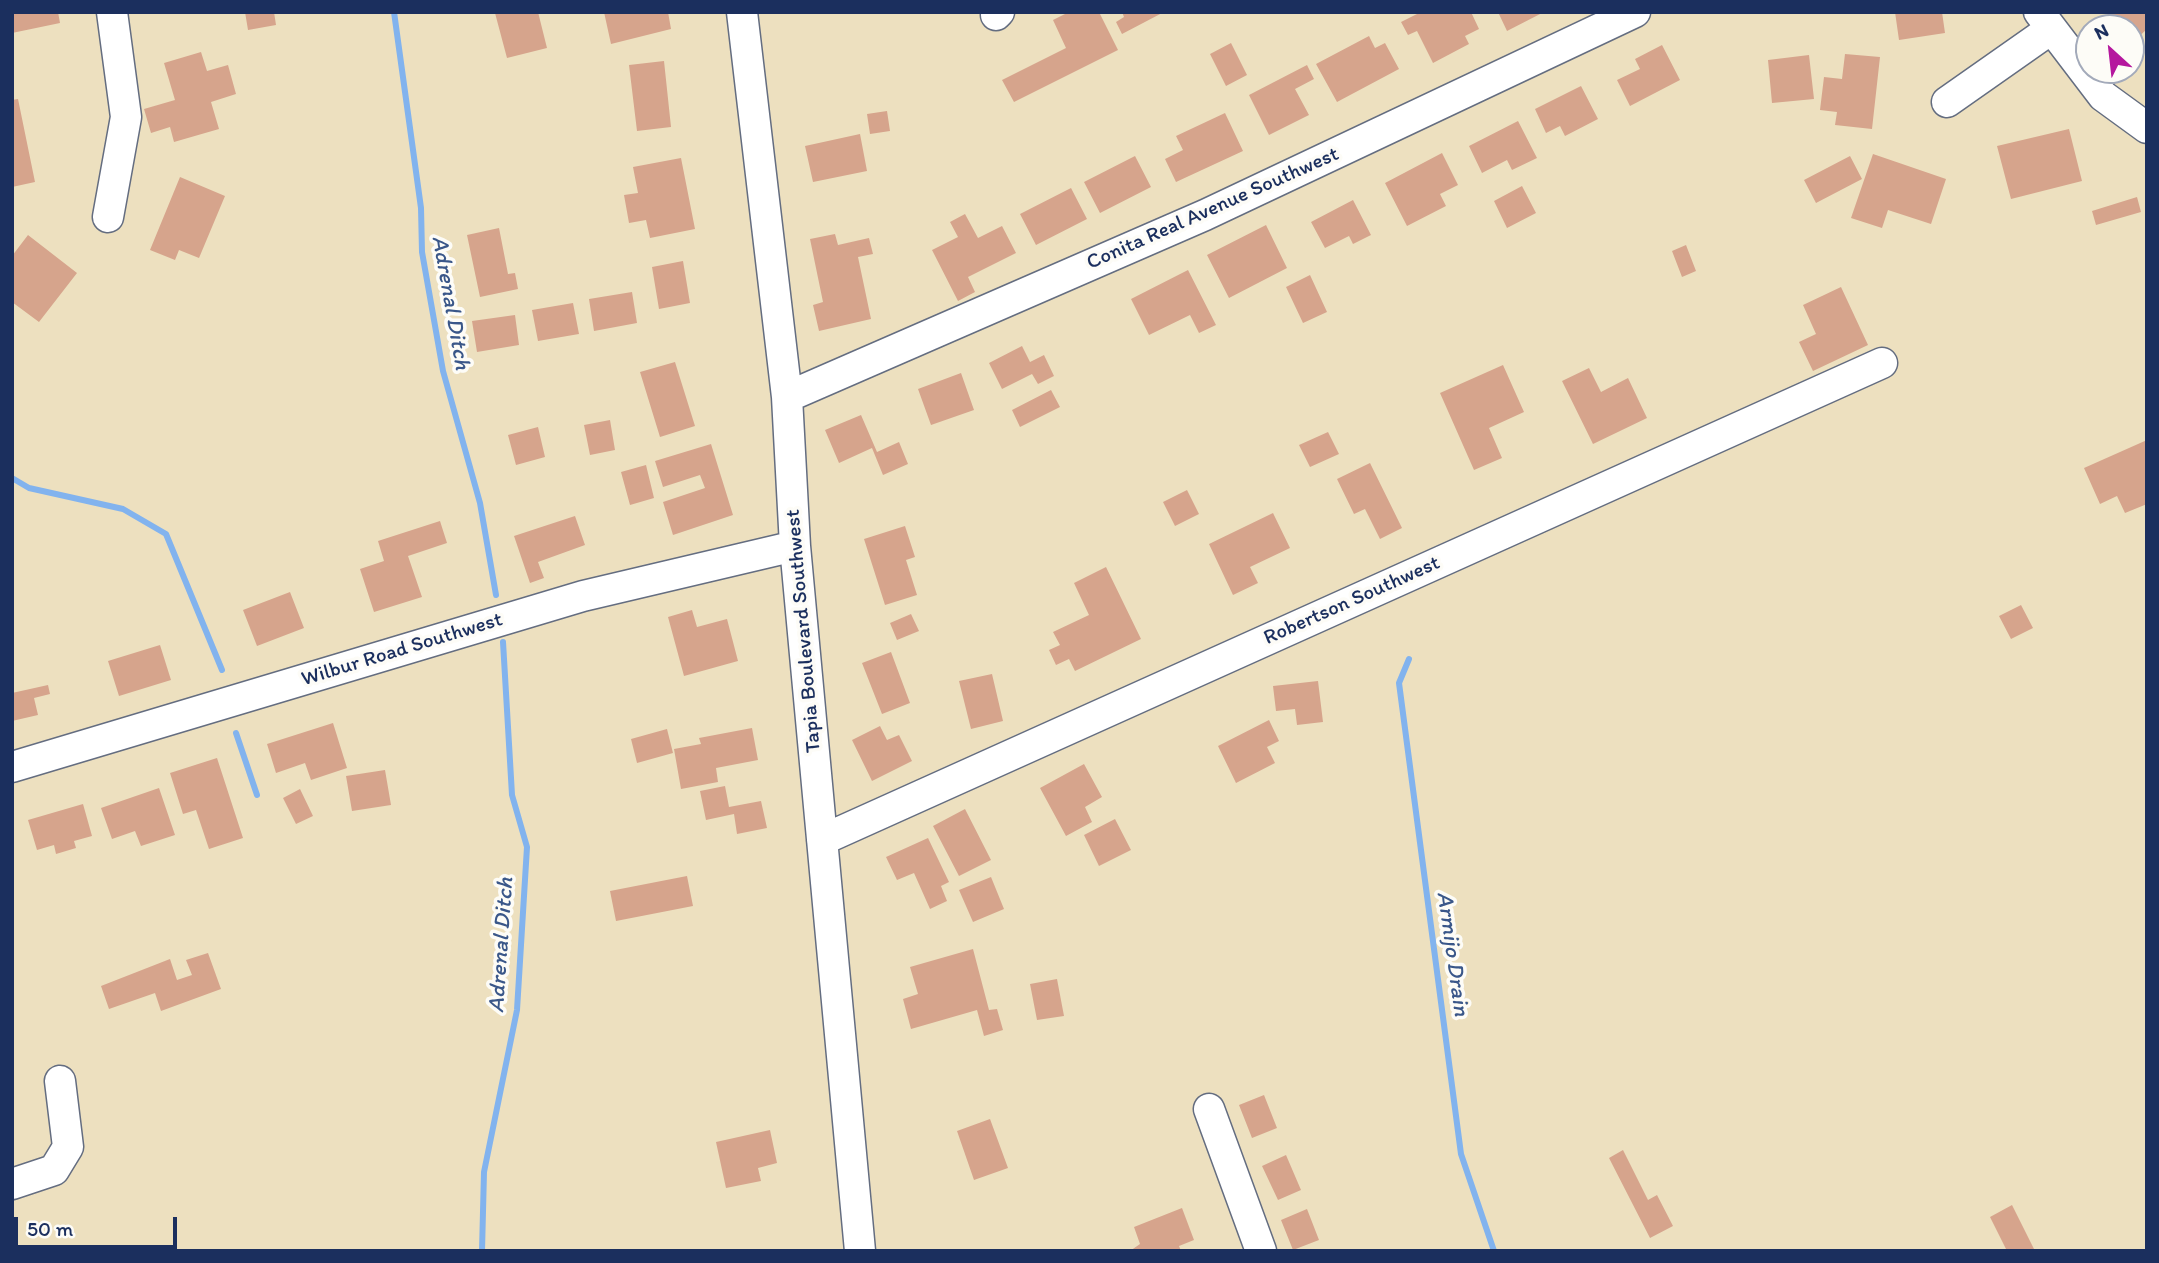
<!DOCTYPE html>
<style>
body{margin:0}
#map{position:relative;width:2159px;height:1263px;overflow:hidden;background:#ede0bf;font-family:Itim,sans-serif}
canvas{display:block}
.frame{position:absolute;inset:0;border:14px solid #1b2f5e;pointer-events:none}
.north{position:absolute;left:2075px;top:14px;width:70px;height:70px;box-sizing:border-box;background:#fdfcf7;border:2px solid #a3aaba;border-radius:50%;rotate:333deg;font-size:19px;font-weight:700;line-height:28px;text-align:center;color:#1b2f5e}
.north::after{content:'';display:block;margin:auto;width:24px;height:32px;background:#b5179e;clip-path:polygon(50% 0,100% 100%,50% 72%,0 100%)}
.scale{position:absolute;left:14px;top:1217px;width:163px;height:32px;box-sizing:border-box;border:4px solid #1b2f5e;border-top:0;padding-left:9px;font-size:21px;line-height:24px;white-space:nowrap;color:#1b2f5e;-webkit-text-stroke:5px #fdfcf7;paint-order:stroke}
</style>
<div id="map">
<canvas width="2159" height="1263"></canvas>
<div class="frame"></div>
<div class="north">N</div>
<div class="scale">50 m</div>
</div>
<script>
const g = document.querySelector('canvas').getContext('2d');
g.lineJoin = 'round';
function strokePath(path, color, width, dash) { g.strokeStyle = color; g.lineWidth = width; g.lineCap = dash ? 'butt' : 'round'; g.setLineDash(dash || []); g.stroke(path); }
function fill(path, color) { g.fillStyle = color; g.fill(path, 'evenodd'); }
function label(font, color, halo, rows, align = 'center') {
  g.font = font + ' Itim,sans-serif'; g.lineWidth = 7; g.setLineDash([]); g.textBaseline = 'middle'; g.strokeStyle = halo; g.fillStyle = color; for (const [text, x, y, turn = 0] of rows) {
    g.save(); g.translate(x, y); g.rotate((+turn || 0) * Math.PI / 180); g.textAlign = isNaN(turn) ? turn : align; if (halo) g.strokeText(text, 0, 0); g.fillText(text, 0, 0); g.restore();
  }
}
const stream = new Path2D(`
 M394,12L421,208L422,252L443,371L480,503L496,595
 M12,478L29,488L123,509L166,534L222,670
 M1409,659L1399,683L1461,1154L1494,1251
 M236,733L257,795
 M482,1251L484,1172L517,1010L527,847L512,795L503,642`);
const building = new Path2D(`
 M12,12H58L60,23L12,33Z
 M245,12H274L276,25L248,30Z
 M538,12L547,48L507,58L495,13Z
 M604,12H668L671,29L611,44Z
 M1069,12H1099L1118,50L1014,102L1002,80L1066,48L1053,20Z
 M1122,12H1164L1122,34L1116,22L1124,17Z
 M1421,12H1471L1479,29L1465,36L1469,44L1433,63L1417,31L1408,35L1401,22Z
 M1498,12H1544L1507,31Z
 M1895,12H1942L1945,33L1899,40Z
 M2110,12H2147V29L2131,44V28H2110L2102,20Z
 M1369,36L1375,48L1385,43L1399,69L1337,102L1316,64Z
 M1231,43L1247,75L1226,86L1210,54Z
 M1662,45L1680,80L1630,106L1617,80L1640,69L1635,59Z
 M201,52L207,71L228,65L236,94L211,102L219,129L174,142L170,127L151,133L144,109L175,100L164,63Z
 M1845,54L1880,57L1872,129L1835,125L1837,112L1820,110L1824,77L1842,79Z
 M1809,55L1814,99L1772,103L1768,60Z
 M664,61L671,127L637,131L629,65Z
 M1307,65L1314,79L1295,89L1309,115L1269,135L1249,95Z
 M1581,86L1598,119L1565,136L1560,126L1546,133L1535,109Z
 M18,99L35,182L12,187V100Z
 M887,111L890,131L870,134L867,114Z
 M1225,113L1243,151L1176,182L1165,159L1183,150L1176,136Z
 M1518,121L1537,158L1512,170L1507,160L1482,173L1469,146Z
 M2069,129L2082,181L2011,199L1997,146Z
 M860,134L867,171L813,182L805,146Z
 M1442,153L1458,185L1440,194L1446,206L1407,226L1385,183Z
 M1873,154L1946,179L1931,224L1888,210L1882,228L1851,218Z
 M1135,156L1151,187L1100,213L1084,182Z
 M1850,156L1862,179L1816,203L1804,180Z
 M681,158L695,229L650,238L646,220L629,223L624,195L638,193L633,167Z
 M180,177L225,196L199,258L179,250L175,260L150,250Z
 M1522,186L1536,213L1507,228L1494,201Z
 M1071,188L1087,219L1036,245L1020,214Z
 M2137,197L2141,212L2096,225L2092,211Z
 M1353,200L1371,235L1353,244L1349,236L1325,248L1311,222Z
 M965,214L978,238L1002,226L1016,253L968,277L975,292L958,301L932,250L958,237L950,222Z
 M1266,225L1287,268L1229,298L1207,255Z
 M499,228L508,274L515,273L518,289L480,297L467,235Z
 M835,234L838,245L869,238L873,254L858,257L871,319L819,331L813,305L823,302L810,239Z
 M28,235L77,273L39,322L12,302V256Z
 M1686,245L1696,271L1682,277L1672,251Z
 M683,261L690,303L659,309L652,267Z
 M1188,270L1216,325L1199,333L1190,315L1149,335L1131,299Z
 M1310,275L1327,312L1303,323L1286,287Z
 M1841,287L1868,345L1813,371L1799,342L1816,334L1803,305Z
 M632,292L637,323L594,331L589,299Z
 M573,303L579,334L538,341L532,310Z
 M515,315L519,345L477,352L472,321Z
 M1022,346L1030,362L1044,355L1054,376L1038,384L1032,374L1002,389L989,363Z
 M675,362L695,426L660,437L640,372Z
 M1503,365L1524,412L1489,428L1502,458L1474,470L1440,393Z
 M1589,368L1601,392L1628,378L1647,418L1593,444L1562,381Z
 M961,373L974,410L931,425L918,389Z
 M1051,390L1060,407L1020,427L1012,410Z
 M861,415L877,452L899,442L908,464L883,475L872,448L839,463L825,430Z
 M610,420L615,450L590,455L584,425Z
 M538,427L545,457L516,465L508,435Z
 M1328,432L1339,454L1310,467L1299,445Z
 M2147,440V504L2125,513L2117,496L2100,504L2084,468Z
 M711,444L733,515L673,535L663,502L705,488L700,475L663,487L655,461Z
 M1370,463L1402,528L1380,539L1365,509L1354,514L1337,479Z
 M646,465L654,498L630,505L621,472Z
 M1187,490L1199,514L1175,526L1163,502Z
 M1273,513L1290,548L1250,567L1258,583L1233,595L1209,544Z
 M575,516L585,545L538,562L544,578L530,583L514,536Z
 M440,521L447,543L408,556L422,597L374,612L360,569L384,561L378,541Z
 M905,526L915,557L906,560L917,595L885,605L864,539Z
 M1106,567L1141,639L1075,671L1069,659L1056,665L1049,650L1060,645L1053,632L1089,615L1074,583Z
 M290,592L304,628L257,646L243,610Z
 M2021,605L2033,628L2011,639L1999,616Z
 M692,610L697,627L727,619L738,661L684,676L668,617Z
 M911,614L919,631L897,640L890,623Z
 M160,645L171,680L119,696L108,661Z
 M891,652L910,703L882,714L862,663Z
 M992,674L1003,721L971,729L959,681Z
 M1318,681L1323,722L1297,725L1295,709L1276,711L1273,686Z
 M48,685L50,694L34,698L38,715L12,721V693Z
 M1269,720L1279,741L1267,747L1275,763L1236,783L1218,746Z
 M333,723L347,768L311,780L305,763L276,773L267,744Z
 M880,726L887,740L899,735L912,761L872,781L852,740Z
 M752,728L758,760L716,768L718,782L681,789L674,749L701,744L699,738Z
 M667,729L673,753L637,763L631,739Z
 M217,758L243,838L209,849L196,810L183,814L170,773Z
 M1084,764L1102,797L1085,807L1092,822L1066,836L1040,788Z
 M385,770L391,805L352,811L346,776Z
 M725,786L729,807L761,801L767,828L737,834L734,814L706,820L700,791Z
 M159,788L175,835L141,846L135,831L112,839L101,808Z
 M300,789L313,816L296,824L283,798Z
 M83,804L92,836L74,841L76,848L56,854L54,845L37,850L28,820Z
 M965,809L991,860L959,876L933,826Z
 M1115,819L1131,850L1099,866L1084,835Z
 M928,838L949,882L941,886L947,901L930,909L914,873L897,880L886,857Z
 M687,876L693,906L616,921L610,891Z
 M991,877L1004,909L973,922L959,890Z
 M973,949L989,1010L997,1009L1003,1030L984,1036L977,1010L911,1029L903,999L918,994L910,967Z
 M208,953L221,989L161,1011L155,993L109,1009L101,986L170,959L177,980L192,975L186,960Z
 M1057,979L1064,1016L1037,1020L1030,984Z
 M1264,1095L1277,1128L1252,1138L1239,1105Z
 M990,1119L1008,1168L974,1180L957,1131Z
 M770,1130L777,1163L758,1168L761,1181L726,1188L716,1142Z
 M1623,1150L1648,1200L1657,1195L1673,1226L1650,1238L1609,1158Z
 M1286,1155L1301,1190L1278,1200L1262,1166Z
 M2012,1205L2035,1251H2007L1990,1217Z
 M1182,1208L1194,1240L1179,1246L1181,1251H1130L1140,1244L1134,1227Z
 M1307,1209L1319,1240L1293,1250L1281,1220Z`);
const minor = new Path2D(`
 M742,12L787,397L795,546L860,1251
 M2039,12L2103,96L2147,128
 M996,15L999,12
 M1947,102L2051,29
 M108,217L126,117L112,12
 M787,397L1205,215L1635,12
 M12,767L583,596L795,546
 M822,840L1882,363
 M1209,1109L1261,1251
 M12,1184L54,1170L68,1147L60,1081`);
const streetNames = [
 ["Conita Real Avenue Southwest",1213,209,-24],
 ["Robertson Southwest",1352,601,-24],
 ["Tapia Boulevard Southwest",804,631,-95],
 ["Wilbur Road Southwest",402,650,-17]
];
const waterNames = [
 ["Adrenal Ditch",450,303,80],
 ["Adrenal Ditch",502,945,-86],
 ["Armijo Drain",1452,954,82]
];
strokePath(stream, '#82b3ee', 6);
fill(building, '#d6a48c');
strokePath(minor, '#646d80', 33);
strokePath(minor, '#fff', 30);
label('21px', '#1b2f5e', '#fdfcf7', streetNames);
label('italic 23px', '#3a5789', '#fdfcf7', waterNames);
</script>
